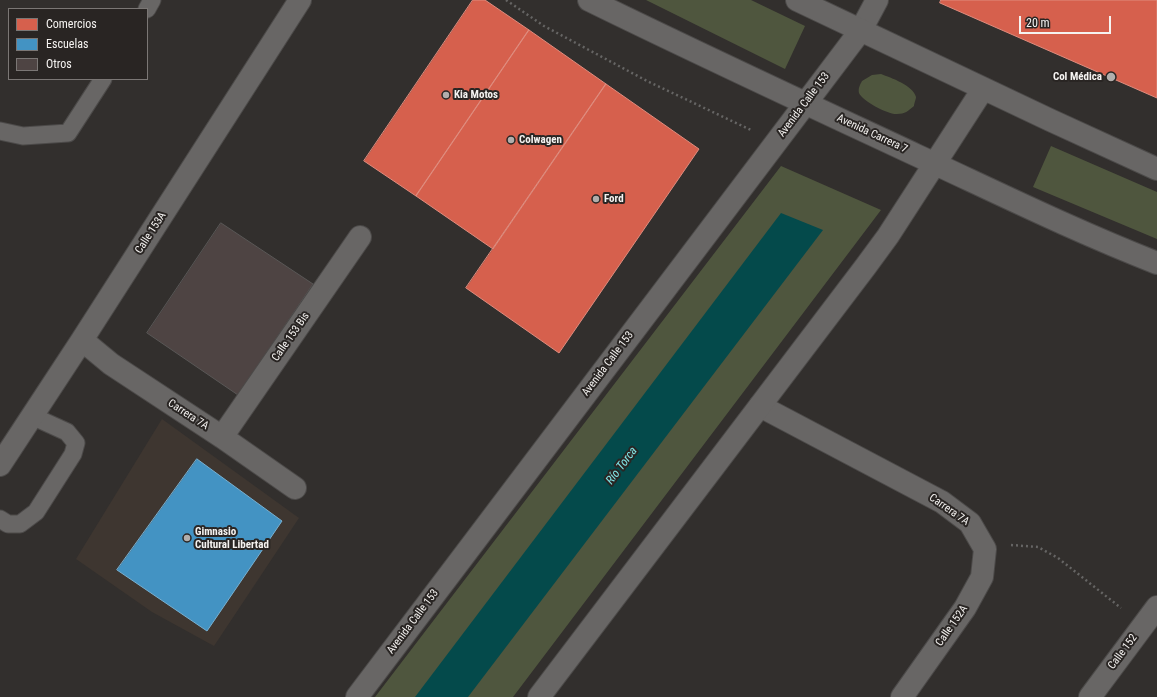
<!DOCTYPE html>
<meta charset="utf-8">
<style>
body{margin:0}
#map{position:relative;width:1157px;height:697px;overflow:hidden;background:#322f2d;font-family:"Roboto Condensed",sans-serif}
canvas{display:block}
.legend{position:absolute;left:8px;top:8px;width:140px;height:72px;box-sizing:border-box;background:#292523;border:1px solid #7b7775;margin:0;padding:5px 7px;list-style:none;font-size:12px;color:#f5f3f1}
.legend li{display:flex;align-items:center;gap:8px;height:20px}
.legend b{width:20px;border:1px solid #7b7775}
.scale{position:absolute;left:1019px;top:16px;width:92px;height:18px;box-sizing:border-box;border:2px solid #f5f3f1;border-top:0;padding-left:5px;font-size:12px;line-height:14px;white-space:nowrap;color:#f5f3f1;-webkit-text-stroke:3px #292523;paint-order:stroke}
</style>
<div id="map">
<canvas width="1157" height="697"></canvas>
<ul class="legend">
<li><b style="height:11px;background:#d6604d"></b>Comercios</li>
<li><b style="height:11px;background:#4393c3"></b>Escuelas</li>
<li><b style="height:11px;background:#4e4443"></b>Otros</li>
</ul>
<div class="scale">20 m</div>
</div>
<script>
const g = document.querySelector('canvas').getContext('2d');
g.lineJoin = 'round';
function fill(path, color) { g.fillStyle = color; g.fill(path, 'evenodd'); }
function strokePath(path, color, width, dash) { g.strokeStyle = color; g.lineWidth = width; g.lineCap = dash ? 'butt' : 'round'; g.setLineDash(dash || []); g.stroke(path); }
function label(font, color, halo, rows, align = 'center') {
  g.font = font + ' "Roboto Condensed",sans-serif'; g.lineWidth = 4; g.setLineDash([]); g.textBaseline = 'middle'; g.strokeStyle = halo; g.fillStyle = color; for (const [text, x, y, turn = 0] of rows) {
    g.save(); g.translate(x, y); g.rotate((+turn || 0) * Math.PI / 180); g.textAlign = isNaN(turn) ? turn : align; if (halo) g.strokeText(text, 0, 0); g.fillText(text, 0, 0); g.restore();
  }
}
const built = new Path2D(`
 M162,419L299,518L214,646L152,612L76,559Z`);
const green = new Path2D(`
 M646,0H751L805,26L785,69Z
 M881,74C891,78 913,85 916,97C916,99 914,104 914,106C908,111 905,114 897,114C889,115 862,101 859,93C858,88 860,85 862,81L872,75Z
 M1051,146L1157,192V239L1033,187Z
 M781,166L881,210L513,697H375Z`);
const water = new Path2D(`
 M781,213L823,230L468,697H415Z`);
const shops = new Path2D(`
 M473,0H485L529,30L416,196L364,161Z
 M941,0H1157V98L940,3Z
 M529,30L606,84L493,249L416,196Z
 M606,84L699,149L559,353L466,288Z`);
const schools = new Path2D(`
 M197,459L282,521L207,631L117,570Z`);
const building = new Path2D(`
 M221,223L313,284L238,395L147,333Z`);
const path = new Path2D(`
 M506,0L544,26L647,81L751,130
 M1011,545L1038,547L1058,558L1121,608`);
const lane = new Path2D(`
 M147,9L152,0
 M0,131L23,136L68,133L103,79
 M0,519L8,524H20L36,512L73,454L76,443L67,432L32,416`);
const street = new Path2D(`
 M861,30L877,0
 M82,340L111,364L222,437L295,488
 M760,406L942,502L970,523L985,549L982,577L965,608L902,697
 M222,437L360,237
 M0,465L82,340L300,0
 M1090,697L1157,607`);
const primary = new Path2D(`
 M589,0C697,53 807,104 916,155C996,192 1075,231 1157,263
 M797,0L1050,120L1157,169
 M357,697L861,30
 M539,697L866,266L888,236L983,89`);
const markers = [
 [1111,77,5,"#b1aeac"],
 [446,95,4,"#b1aeac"],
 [511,140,4,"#b1aeac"],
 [596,199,4,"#b1aeac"],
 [187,538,4,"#b1aeac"]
];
const poiNames = [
 ["Col Médica",1102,77,"right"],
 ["Kia Motos",454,95],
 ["Colwagen",519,140],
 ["Ford",604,199],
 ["Gimnasio",195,532],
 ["Cultural Libertad",195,545]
];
const streetNames = [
 ["Avenida Calle 153",804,105,-53],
 ["Avenida Carrera 7",872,134,25],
 ["Calle 153A",151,233,-57],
 ["Calle 153 Bis",291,337,-55],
 ["Avenida Calle 153",608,364,-53],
 ["Carrera 7A",188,415,33],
 ["Carrera 7A",949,510,35],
 ["Avenida Calle 153",413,622,-53],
 ["Calle 152A",952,626,-55],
 ["Calle 152",1123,652,-53]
];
const waterNames = [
 ["Río Torca",622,466,-53]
];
fill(built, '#3e3630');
fill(green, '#4f563e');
fill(water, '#044a4b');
fill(shops, '#d6604d');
strokePath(shops, '#df8c7e', 1);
fill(schools, '#4393c3');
strokePath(schools, '#78b0d1', 1);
fill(building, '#4e4443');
strokePath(building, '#595756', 1);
strokePath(lane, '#4c4a49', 19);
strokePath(street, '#4c4a49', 24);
strokePath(primary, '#4c4a49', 24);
strokePath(path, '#666564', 2.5, [2, 3]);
strokePath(lane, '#686665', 17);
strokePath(street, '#686665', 22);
strokePath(primary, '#686665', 22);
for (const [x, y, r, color] of markers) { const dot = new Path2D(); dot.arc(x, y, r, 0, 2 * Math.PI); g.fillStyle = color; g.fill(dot); strokePath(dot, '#292523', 1.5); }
label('bold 11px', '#f5f3f1', '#292523', poiNames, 'left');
label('11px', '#f5f3f1', '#292523', streetNames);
label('italic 12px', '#82e7e8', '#292523', waterNames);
</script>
